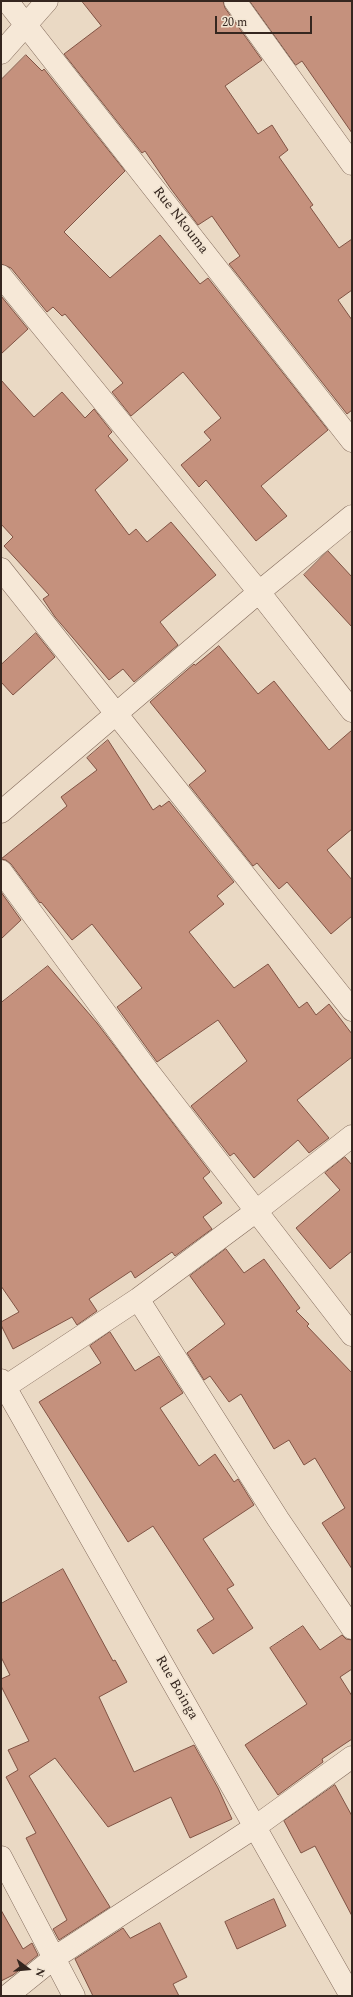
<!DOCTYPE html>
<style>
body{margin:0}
#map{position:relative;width:353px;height:1997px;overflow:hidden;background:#ead9c4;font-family:Spectral,serif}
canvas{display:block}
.frame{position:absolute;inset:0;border:2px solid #35261f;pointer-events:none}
.north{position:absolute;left:8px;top:1949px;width:40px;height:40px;-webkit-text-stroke:3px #f2e5d3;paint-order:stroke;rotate:106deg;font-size:11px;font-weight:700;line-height:16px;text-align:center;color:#35261f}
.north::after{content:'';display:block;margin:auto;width:14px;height:18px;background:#35261f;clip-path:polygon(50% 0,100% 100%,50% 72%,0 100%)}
.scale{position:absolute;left:215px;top:16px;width:97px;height:18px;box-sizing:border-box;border:2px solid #35261f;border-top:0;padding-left:5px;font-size:12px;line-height:14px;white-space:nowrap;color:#35261f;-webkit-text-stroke:3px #f2e5d3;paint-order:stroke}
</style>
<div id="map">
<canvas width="353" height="1997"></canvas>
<div class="frame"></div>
<div class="north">N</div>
<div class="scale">20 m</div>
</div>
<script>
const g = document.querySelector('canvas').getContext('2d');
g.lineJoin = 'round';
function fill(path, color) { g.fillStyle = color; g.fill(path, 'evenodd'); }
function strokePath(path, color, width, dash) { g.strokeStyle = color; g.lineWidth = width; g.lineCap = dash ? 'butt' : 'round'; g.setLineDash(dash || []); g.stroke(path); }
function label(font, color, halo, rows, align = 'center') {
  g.font = font + ' Spectral,serif'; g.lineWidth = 3.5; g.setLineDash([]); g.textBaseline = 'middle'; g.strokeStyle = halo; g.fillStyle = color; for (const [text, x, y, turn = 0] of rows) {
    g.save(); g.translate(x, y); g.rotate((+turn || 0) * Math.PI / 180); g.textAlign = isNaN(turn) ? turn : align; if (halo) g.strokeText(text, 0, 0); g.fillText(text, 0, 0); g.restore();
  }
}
const building = new Path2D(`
 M82,1H223L225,8L262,60L225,86L258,134L272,125L288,150L279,157L313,205L310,207L339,248L352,239V290L338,300L352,320V410L347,414L229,264L240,256L212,216L198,225L171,189L145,151L142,153L64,54L101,26Z
 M250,1H352V133L302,61L296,65Z
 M26,55L42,71L44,69L125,171L64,232L110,278L160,235L200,284L208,278L328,430L261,486L287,516L256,541L206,480L199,487L181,465L211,440L204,432L221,418L183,372L131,416L112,392L123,383L65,314L62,316L53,307L47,312L11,268L1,264V80Z
 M1,296L28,329L1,354Z
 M1,380L34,417L62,392L85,418L94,409L112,432L108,436L128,460L95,490L129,535L136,529L147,542L171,522L216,575L160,622L178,645L134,682L123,669L109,680L55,617L43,599L49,595L4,546L13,537L1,524Z
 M328,551L352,577V627L304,575Z
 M36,633L55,657L13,695L1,682V665Z
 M219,646L258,694L274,681L329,750L352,730V829L327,850L352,880V916L331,934L287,882L279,889L257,863L253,866L189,785L206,771L150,702L194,664L195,665Z
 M108,740L153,810L160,805L161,807L169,801L234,882L217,896L224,904L189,932L234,988L268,964L299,1008L307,1002L316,1015L329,1004L352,1034V1057L297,1100L329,1138L309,1153L298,1140L254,1178L234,1153L230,1156L191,1106L247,1061L218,1020L157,1062L117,1007L142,988L92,924L72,940L41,902L40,903L11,864L6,860L1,859L67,806L61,797L97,770L87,758Z
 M1,892L21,920L1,939Z
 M48,966L97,1023L210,1172L203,1178L222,1203L203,1217L212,1229L175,1256L172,1252L135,1278L131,1271L89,1299L97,1311L77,1325L72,1317L13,1349L1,1325V1322L19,1312L1,1286V1003Z
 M345,1157L352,1165V1251L330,1269L296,1228L340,1190L325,1173Z
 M226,1249L244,1273L264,1259L300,1308L296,1311L309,1324L307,1326L352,1373V1569L322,1523L345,1508L315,1458L304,1465L289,1440L274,1449L241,1394L229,1402L210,1376L204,1380L187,1353L225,1324L190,1276Z
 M110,1332L135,1371L159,1356L183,1393L160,1408L199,1466L215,1454L234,1482L238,1479L254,1505L203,1539L234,1585L227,1589L253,1628L213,1654L197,1630L214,1619L153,1526L128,1542L39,1402L101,1363L90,1346Z
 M63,1569L113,1661L115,1660L127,1682L99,1697L134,1772L194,1745L218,1788L232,1819L190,1838L171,1797L108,1827L55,1758L29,1776L110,1907L59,1940L53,1929L67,1920L26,1838L36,1833L6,1777L18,1770L8,1750L29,1741L1,1686V1679L10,1675L1,1657V1604Z
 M303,1626L320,1650L342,1635L346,1639L352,1640V1669L340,1677L352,1696V1739L322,1759L323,1762L278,1795L245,1745L307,1704L270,1648Z
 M335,1785L352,1816V1916L315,1846L301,1853L284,1821Z
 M274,1899L286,1926L237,1949L225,1922Z
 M1,1910L23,1949L32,1943L38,1955L13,1975L1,1981Z
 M160,1923L187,1977L173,1984L179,1996H93L75,1959L123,1928L130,1938Z`);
const minor = new Path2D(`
 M7,1L352,441
 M235,1L352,164
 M1,53L47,1
 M1,276L259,592L352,711
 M1,569L352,1010
 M1,812L259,592L352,516
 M1,871L148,1071L352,1335
 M138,1299L278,1519L352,1628
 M1,1380L351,1996
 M5,1387L138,1299L255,1212L352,1136
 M1,1857L74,1996
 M7,1996L54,1958L255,1827L352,1757`);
const streetNames = [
 ["Rue Nkouma",180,221,52],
 ["Rue Boinga",176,1688,60]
];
fill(building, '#c5917d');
strokePath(building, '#805344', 1);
strokePath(minor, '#836b5c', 23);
strokePath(minor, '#f6e8d7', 22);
label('14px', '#35261f', '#f2e5d3', streetNames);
</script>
